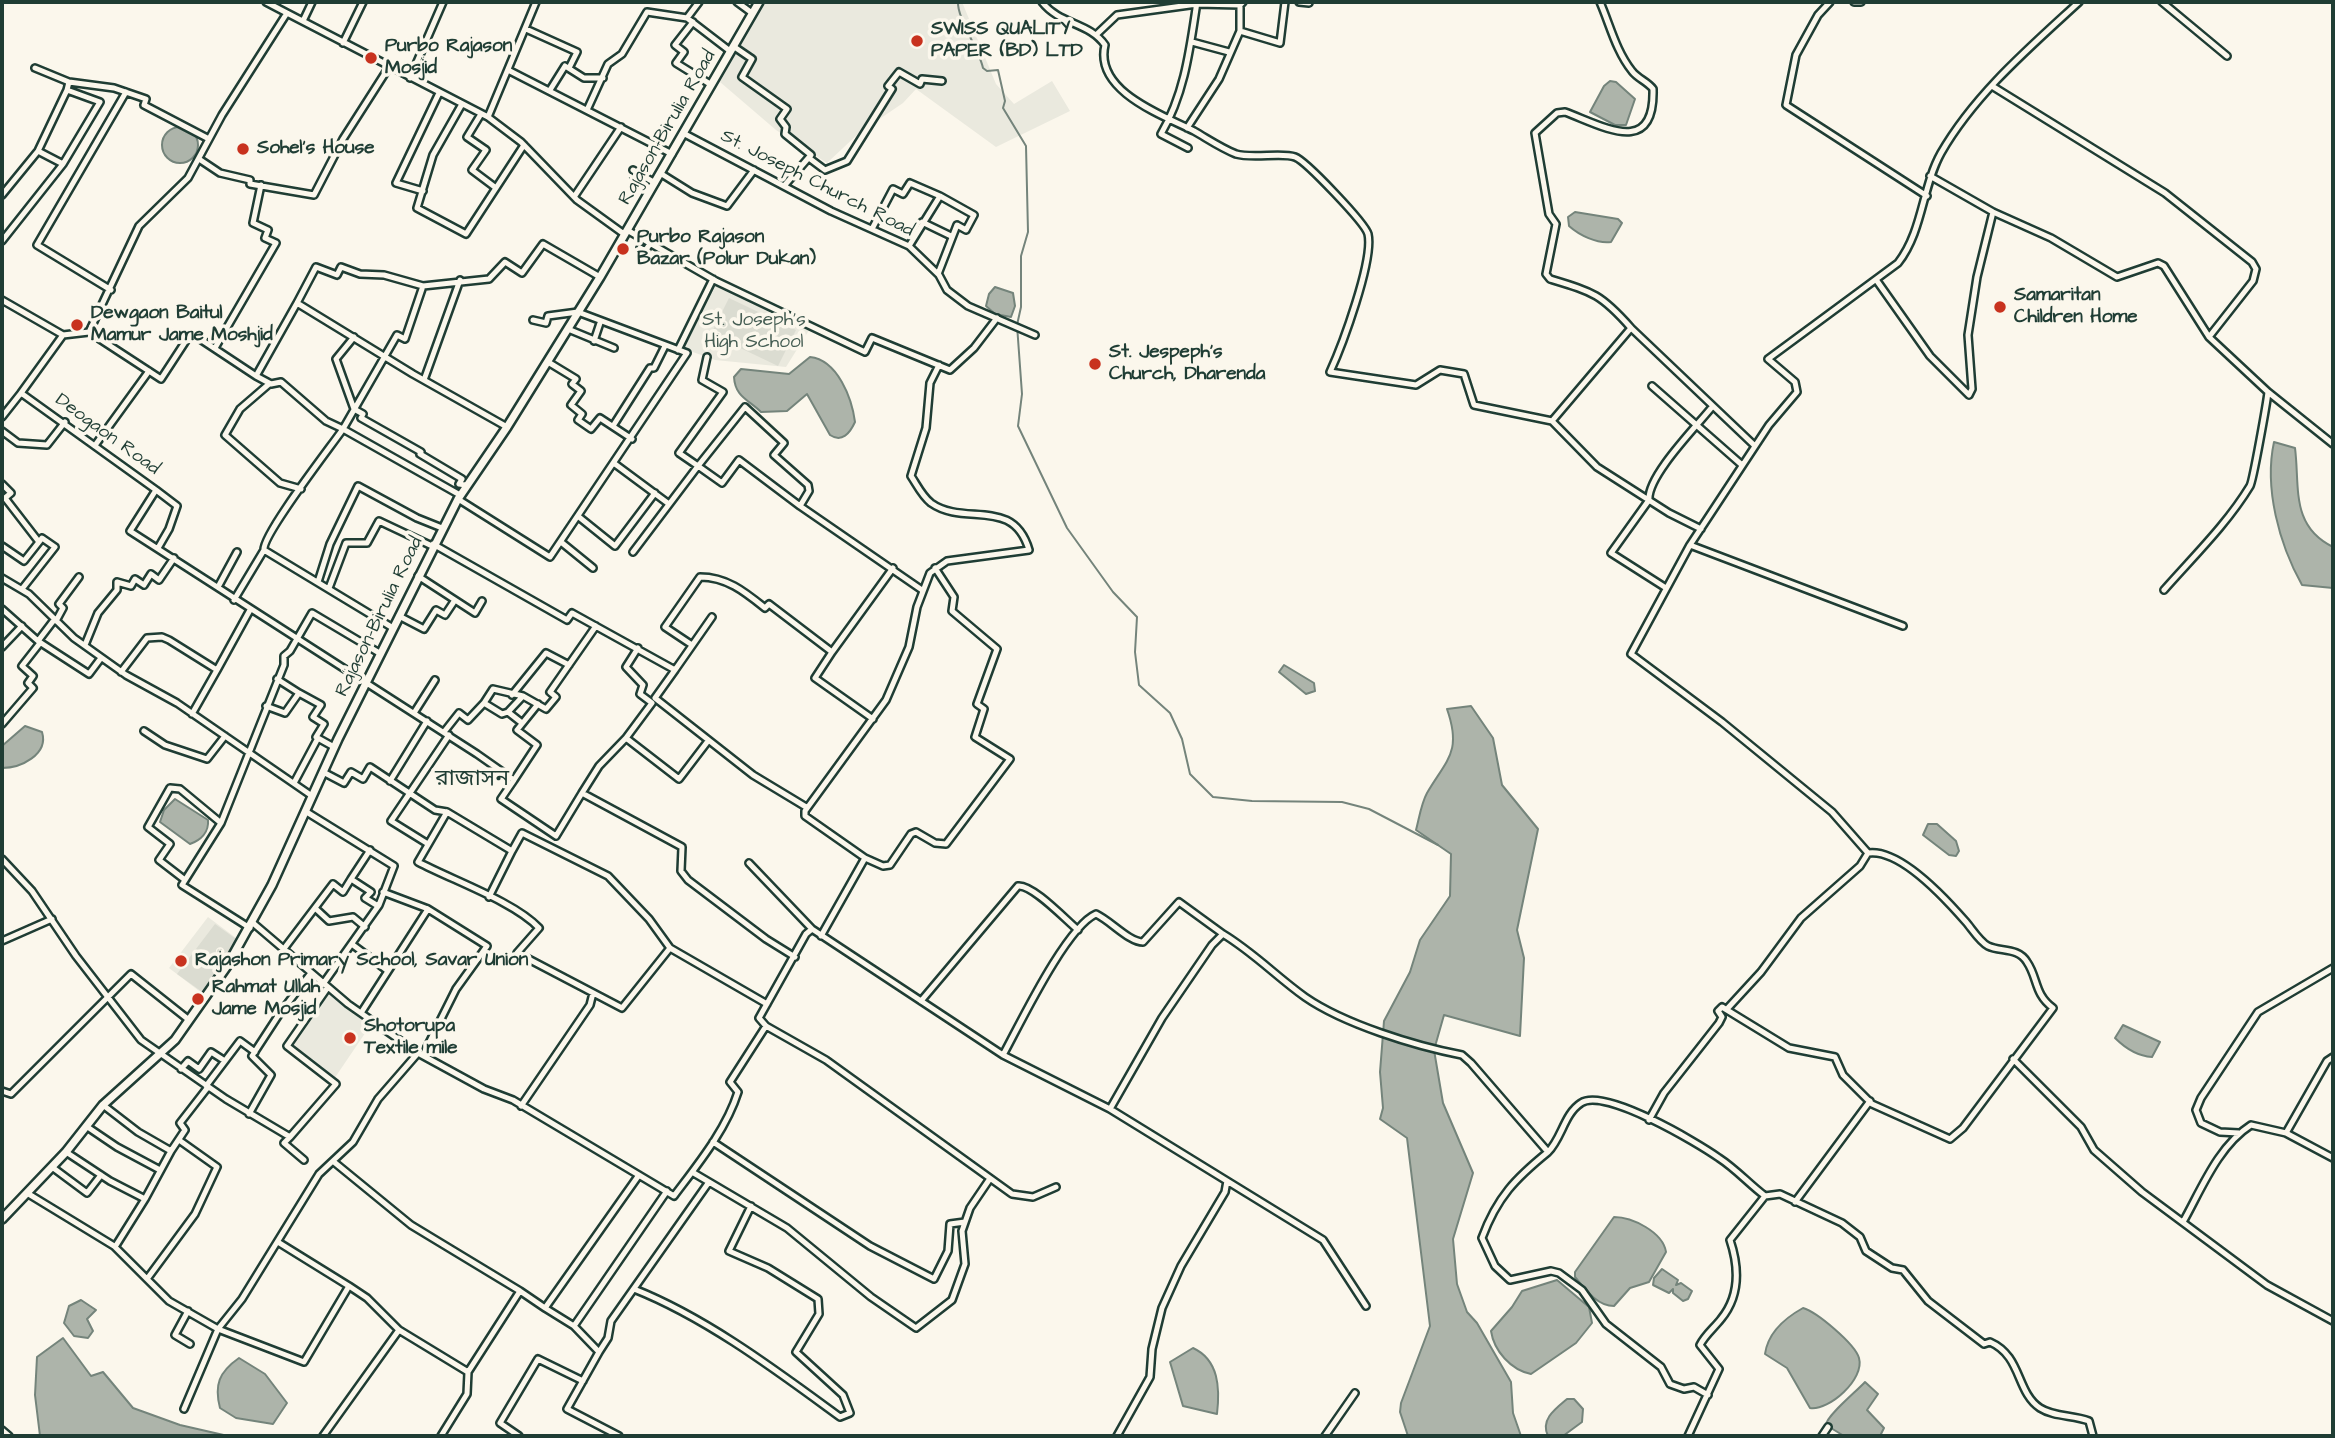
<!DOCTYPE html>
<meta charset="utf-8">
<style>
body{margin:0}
#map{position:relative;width:2335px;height:1438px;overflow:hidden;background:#fbf7ec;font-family:"Architects Daughter",sans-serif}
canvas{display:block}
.frame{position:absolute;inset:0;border:4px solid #1f3d34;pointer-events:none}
</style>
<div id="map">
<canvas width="2335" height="1438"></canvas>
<div class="frame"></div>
</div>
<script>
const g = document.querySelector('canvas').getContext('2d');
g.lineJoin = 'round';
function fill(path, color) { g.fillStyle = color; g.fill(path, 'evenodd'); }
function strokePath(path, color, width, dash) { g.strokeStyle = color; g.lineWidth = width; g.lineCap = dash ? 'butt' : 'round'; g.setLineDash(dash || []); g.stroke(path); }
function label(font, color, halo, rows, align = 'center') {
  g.font = font + ' "Architects Daughter","Noto Sans Bengali",sans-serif'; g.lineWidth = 7; g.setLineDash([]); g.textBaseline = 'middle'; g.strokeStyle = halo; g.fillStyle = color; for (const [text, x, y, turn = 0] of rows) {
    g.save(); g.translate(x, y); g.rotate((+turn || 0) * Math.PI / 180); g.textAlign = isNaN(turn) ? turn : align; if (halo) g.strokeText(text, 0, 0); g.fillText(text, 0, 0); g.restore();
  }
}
const built = new Path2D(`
 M763,2H962L996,84L1014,104L1052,81L1070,111L996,147L916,89L903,103L859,133L827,163L776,130L720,82Z
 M715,281L811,327L786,367L715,360L679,347Z
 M208,917L244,944L207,997L169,968Z
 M329,990L372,1023L334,1079L289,1046Z`);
const green = new Path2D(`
 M729,298L796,330L778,366L711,334Z
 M215,924L243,944L205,994L177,974Z`);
const water = new Path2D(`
 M1610,81L1616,82L1635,99L1626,125H1615L1590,112L1604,86Z
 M162 145a18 18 0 1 1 36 0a18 18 0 1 1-36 0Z
 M1575,212L1618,219L1622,223L1611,242C1597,244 1579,235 1569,226L1568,217Z
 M995,287L1013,293L1015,306L1011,317L995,314L986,306L989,294Z
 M810,357C838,360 852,399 855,422C850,433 842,443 830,435L807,394L787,411L761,412C749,400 735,397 734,377L741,369L789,374Z
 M2274,442L2295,448C2300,486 2290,526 2333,547V588L2302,585C2279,544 2264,488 2274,442Z
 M1284,665L1314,683L1315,691L1306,694L1279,672Z
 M1471,706L1493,738L1502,785L1538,829L1517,930L1524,958L1520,1036L1444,1015L1434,1050L1443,1103L1473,1173L1453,1239L1457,1284L1467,1312L1477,1323L1511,1382L1513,1413L1521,1436H1408L1400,1412L1401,1403L1430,1326L1407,1138L1380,1119L1383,1108L1380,1072L1384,1021L1410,972L1420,940L1450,896L1451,854L1416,830C1419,819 1421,804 1427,793C1447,759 1462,752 1447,709Z
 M25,726L42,732C49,755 20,768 2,768V746Z
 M175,799L208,820C209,832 201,840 190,844L160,822L164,810Z
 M1928,824H1937L1956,841L1959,851L1956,856L1949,855L1923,835Z
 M2123,1025L2160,1042L2152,1057C2137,1056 2125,1048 2115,1038Z
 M1614,1217C1632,1217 1663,1232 1666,1252L1649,1282L1630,1288L1614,1306C1597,1306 1585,1289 1575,1277V1272Z
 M1662,1269L1678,1280L1676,1285L1681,1283L1692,1291L1688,1299L1683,1301L1673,1293V1289L1669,1293L1653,1285L1654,1278Z
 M1557,1280L1589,1307L1592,1323L1576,1343L1531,1374C1511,1370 1494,1351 1491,1331L1512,1307L1522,1291Z
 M81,1300L96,1310L87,1319L93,1331L88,1338L74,1336L64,1323L69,1306Z
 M1803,1308C1817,1312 1855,1344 1859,1358C1865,1379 1829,1411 1810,1408L1787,1368L1765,1354C1768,1332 1785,1318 1803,1308Z
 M63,1338L91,1376L103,1372L133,1408L180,1425L228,1436H40L35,1395L37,1357Z
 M1193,1348C1219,1360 1220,1388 1217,1414L1183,1406L1170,1362Z
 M239,1358L265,1374L287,1403L273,1424L236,1418L220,1408C214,1385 219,1372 239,1358Z
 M1865,1382L1878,1394L1867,1410L1884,1428L1880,1436H1844L1826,1425C1826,1416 1857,1391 1865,1382Z
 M1567,1399H1574L1583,1409L1582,1422L1563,1436H1548C1540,1420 1555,1409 1567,1399Z`);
const stream = new Path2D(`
 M958,2C957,18 979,49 983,68L987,71L998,70L1005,101L1003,108L1026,146L1028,232L1021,256V307L1017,325L1022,394L1018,426L1067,528L1113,592L1137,617L1135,652L1139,685L1170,713L1182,739L1190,774L1213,797L1252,801L1342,802L1369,809L1438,845`);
const street = new Path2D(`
 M266,2L287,13
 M737,2L752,13
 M1042,2C1060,25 1089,22 1105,45C1094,91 1162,115 1194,131C1208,139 1221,148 1236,154C1253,159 1282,152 1295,157C1306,161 1365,223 1368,234C1374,260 1342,346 1330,372L1416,385L1440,370L1464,374L1474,405L1552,421L1597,467L1669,513L1701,529
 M1299,2L1309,3
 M1600,2C1610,25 1616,51 1632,71C1638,79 1647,81 1653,89C1655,158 1603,126 1565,112L1557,113L1535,133L1549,214L1556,224L1546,274L1550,279C1593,292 1601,294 1631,328
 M1830,2L1818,15L1796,55L1786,105L1927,196
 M1854,2H1861
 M2162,2L2227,56
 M1240,5V31L1280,43L1285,2
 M687,18L699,2
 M303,21L312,2
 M693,22L675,45L684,52L676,63L710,84
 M526,29L577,52L569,68
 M1097,34L1117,15L1197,4L1240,5L1243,2
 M1192,42L1229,52
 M343,43L363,2
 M733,46L752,59L742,77L787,109L780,119L786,127L785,134L811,155L784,186
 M508,70L672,154
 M410,78L443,2
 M69,82L114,88L146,99L144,105L209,139
 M1992,86L2165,193L2252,262L2256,269L2253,281L2209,337
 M550,90L565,66L584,78H603
 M462,104L433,155L417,208L466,234L524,145
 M587,110L608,64L622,54L647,12L687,18L730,51
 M481,114L467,137L486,150L472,170L496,188
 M488,117L536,2
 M1187,128L1219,79L1240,31
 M683,133L831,211L909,246L939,275L947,290L968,306L1035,335
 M1188,148L1161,134C1185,93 1190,48 1197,2
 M809,158L825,170L847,161L892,89L888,86L899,72L920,84L922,79L942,81
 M199,159L220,173L250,180V184L314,195L343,139L389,67
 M63,164L38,151L67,90
 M633,170L655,183
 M660,173L692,193L727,206L754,170
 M1930,176L1993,212L2051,238L2117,277L2158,263L2164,266L2209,337L2268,392C2267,402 2253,481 2250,486C2227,524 2193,557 2164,590
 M423,191L396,183L439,93
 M2,195L38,151
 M574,197L621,127
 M922,222L951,236
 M872,229L893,189L903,194L910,183L940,196L909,246
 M627,230L716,281L865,352L872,338L950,370L974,348L997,318
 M2,241L63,164L100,102L67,90L69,82L35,68
 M640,248L645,251L650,244
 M938,274L957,225L966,230L974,215L940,196
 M1877,281L1930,356L1969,395L1972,389L1968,335L1977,277L1993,212
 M111,290L37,245L126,92
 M2,300L63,335L89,332L139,226L188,178L222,115L287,13L488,117L521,142L577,200L624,234
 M297,303L316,267L337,275L341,267L360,274L384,275L423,286
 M568,329L614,348
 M89,332L161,379L191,333L256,376L297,303L413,374L507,427
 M63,335L21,393L156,490L130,531L477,754L514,780L501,799L556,836L582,793L682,847L681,871L688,880L766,939L795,957
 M354,337L336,359L354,409L363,414L361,418L421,452L420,454L462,479L459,484L466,485
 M594,341L600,323
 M215,348L276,243L265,238L268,230L253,223L261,185
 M678,350L713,279
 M707,357L702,380L723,392L679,453L698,466L745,407L784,443L774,455L808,485L809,491L800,506L922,590
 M548,362L576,379L572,384L581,391L571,405L582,414L578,420L591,429L600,418L632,439
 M256,376L271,384L281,382L326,421L343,429C329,449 262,535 264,550
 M424,380L460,280
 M269,384L240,409L225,435L280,483L301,489
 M1652,386L1742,465
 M2268,392L2333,444
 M2,417L21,393
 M1552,421L1631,328L1755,446
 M613,426L650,368H654L665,346
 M2,431L18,443L47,445L65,422
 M96,444L149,371
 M615,464L669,504
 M2,484L11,493L5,498L39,542L24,561L2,546
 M156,490L177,506L169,529L158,548
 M460,495L343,429L397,335L405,339L423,286L489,279L505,262L522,273L543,244L600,277
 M458,499L550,557L687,353L578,312L548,316L546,323L533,320
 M579,517L615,546L655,493
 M561,542L593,568
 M433,544L567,620L572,613L675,670L655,698L753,775L806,807
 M1690,545L1903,626
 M633,552L698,466L722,483L739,460L800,506
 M418,576L475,613L482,601
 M2,578L29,594L74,638L126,675L177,703L312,796
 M318,582L330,544L358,486L417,518L442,528
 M218,587L237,552
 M329,588L346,543H367L379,521L432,546
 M1666,588L1611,553L1649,500C1647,476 1697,426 1712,407
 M22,589L55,547L42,538L39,542
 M234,600L264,550L393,628
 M2,609L38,641L89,674L101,658
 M399,616L424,629L436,610L445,615L455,600
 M56,621L63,608L59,604L79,577
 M38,641L54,620
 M85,645L98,613L117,590V582L131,586L135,579L144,585L151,574L159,580L174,558
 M692,645L665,627L700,577C727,577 745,592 765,608L769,604L832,652L893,568
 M2,647L22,626
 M638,648L626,667L643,685L640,694L652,703L626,738L679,779L708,741
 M832,652L815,678L873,719
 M675,670L712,617
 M121,672L147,638L162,637L169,640L217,670L250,610
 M277,679L299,693
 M512,695L546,653L569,665
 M523,696L493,689L484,703L502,714L508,712L523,696L546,709L556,697L550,692L596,626
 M266,706L285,713L299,693L321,705L313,717L324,724L316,737L334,747
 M508,712L522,723
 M414,713L435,680
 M192,714L217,670
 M2,724L33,688L28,683L33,676L22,666L40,643
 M144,731L165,745L207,759L225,736
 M444,732L459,713L468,720L484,703
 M323,772L344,783L351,772L363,779L370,767L435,810L447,812
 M514,780L537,745L517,730L538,704
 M390,781L427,721
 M294,783L318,738
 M582,793L599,766L626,738
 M305,811L394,866L379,905L323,984
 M428,844L391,821L449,735
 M865,858L805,816V811L886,700L909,647L917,607L930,573L947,561L1029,550C1013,496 965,527 931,503C922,496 917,485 911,476L926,428L930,383L939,365
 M2,859L32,891L76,956L141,1040L226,1099L290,1137L336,1084L287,1046L328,987
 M749,863L812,929
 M351,879L370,850
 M185,880L159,860L170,844L148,827L170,788L180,789L221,823
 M383,892L428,909
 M489,897L512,851
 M315,908L329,921L353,917L365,927
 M253,923L348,1004L418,1053
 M250,928L182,885L221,823L284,665V656L290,651L312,613L381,654
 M821,936L865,858L883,866L890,865L911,834L916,832L935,843L946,844L1010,759L975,737L984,709L977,704L997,649L952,611L954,597L935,568
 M2,941L52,919
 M353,945L388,971
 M670,948L649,919L608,876L522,833L512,851L447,812L418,862C452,880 515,902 539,928L517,953L622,1008L670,948L767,1004
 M283,950L333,884L343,892L351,879L371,892L365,898L378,906
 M921,1001L1018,886C1032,884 1065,919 1078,930
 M1727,1009L1761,972L1801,918L1860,866L1868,853L1832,812L1722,722L1631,654L1690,545L1769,425L1797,392L1795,382L1768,359L1898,263C1923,231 1922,187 1941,153C1975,94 2029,48 2079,2
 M361,1013L428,909L487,946L456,989L423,1055
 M766,1026L759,1018L806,934L812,929L1003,1055L1110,1109L1227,1181L1225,1192L1181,1266L1162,1308L1152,1349L1150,1377L1117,1436
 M1003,1055C1020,1024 1066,927 1096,914C1111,921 1129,942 1143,942L1179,902L1223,934
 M2013,1059L2081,1127L2094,1150L2142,1192L2267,1285L2333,1321
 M181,1069L188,1061L199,1069L211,1052L225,1061
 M206,1086L240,1041L255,1052
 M2,1091L11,1094L131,974L189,1020
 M103,1105L138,1132L171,1151L185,1130L180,1123L208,1087
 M521,1106L590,1005L593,993
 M1110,1109L1162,1018L1212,945L1223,934C1253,952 1277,977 1305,997C1344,1024 1415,1046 1462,1055L1471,1063L1548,1152C1516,1178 1497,1197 1482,1238L1495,1266L1510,1280L1551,1271L1559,1273L1582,1290L1606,1324L1661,1367L1670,1384L1684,1389L1694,1387L1708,1395
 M249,1114L271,1075L252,1056L280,1013L311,973
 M1649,1120L1664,1093L1719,1023L1722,1017L1718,1011L1722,1007L1789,1048L1835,1057L1843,1075L1872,1104L1950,1139L1963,1128L2053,1008C2034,994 2038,978 2027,962C2018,947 2000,952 1988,946C1980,942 1972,929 1966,922C1946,899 1900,848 1868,853
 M86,1126L117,1147L160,1170
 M2239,1133L2220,1132L2201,1123L2196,1110L2201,1098L2258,1012L2333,968
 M2286,1133L2327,1061L2333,1057
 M290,1137L284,1143L304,1160
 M713,1142L870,1246L934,1279L948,1251L950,1224L965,1222
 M66,1152L110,1181L145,1199L115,1247
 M1548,1152C1562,1138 1564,1114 1581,1103C1604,1087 1698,1143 1719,1158C1736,1169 1749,1184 1765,1196L1780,1194L1842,1223L1860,1237L1866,1251L1892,1268L1903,1270L1928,1301L1984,1344L1990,1342C2022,1356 2016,1392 2040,1408C2054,1417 2073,1415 2089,1421L2093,1436
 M52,1167L87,1193L101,1175
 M692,1172L709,1182
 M1227,1181L1323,1240L1366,1306
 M27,1193L114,1246L169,1301L218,1329L242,1299L319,1174L353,1142L378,1099L418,1053L484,1089L513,1100L674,1196C698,1164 726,1130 738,1092L730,1082L766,1026L826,1060L1012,1194L1033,1197L1056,1187
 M145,1199L171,1151
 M1795,1202L1870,1101
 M2183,1222C2201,1190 2218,1146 2251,1125L2286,1133L2333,1158
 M278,1242L349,1286
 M147,1279L195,1214L217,1167L179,1140
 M634,1289C707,1318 777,1371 840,1417L850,1413L843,1395L796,1352L819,1314L818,1299L768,1268L729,1251L751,1206
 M520,1291L545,1308L639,1175
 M545,1308L574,1326L599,1352L567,1409L619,1436
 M188,1311L175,1335L190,1344
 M574,1326L667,1191
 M599,1352L608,1338L611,1321L709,1182L787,1228L871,1297L916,1328L952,1300L965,1264L962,1231L970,1208L989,1180
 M184,1409L218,1329L304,1362L349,1286L367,1298L399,1330L468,1372L520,1291L411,1225L334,1162
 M2,1430L9,1436
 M323,1436L399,1330
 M441,1436L467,1394L468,1372
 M519,1436L500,1423L538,1359L583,1381
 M1325,1436L1355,1393
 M1688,1436L1719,1369L1700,1345C1705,1335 1714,1328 1721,1319C1740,1296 1739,1267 1730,1240L1765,1196
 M1822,1436L1828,1427`);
const secondary = new Path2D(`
 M2,1219L66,1152L103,1105L175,1040L227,966L272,885L338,739L458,499L507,427L600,277L759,2`);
const markers = [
 [917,41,7,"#c8321e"],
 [371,58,7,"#c8321e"],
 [243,149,7,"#c8321e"],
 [623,249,7,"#c8321e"],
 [2000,307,7,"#c8321e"],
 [77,325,7,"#c8321e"],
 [1095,364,7,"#c8321e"],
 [181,961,7,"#c8321e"],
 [198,999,7,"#c8321e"],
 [350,1038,7,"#c8321e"]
];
const poiNames = [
 ["SWISS QUALITY",931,30],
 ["PAPER (BD) LTD",931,52],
 ["Purbo Rajason",385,47],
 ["Mosjid",385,69],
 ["Sohel's House",257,149],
 ["Purbo Rajason",637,238],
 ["Bazar (Polur Dukan)",637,260],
 ["Samaritan",2014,296],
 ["Children Home",2014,318],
 ["Dewgaon Baitul",91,314],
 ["Mamur Jame Moshjid",91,336],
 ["St. Jespeph's",1109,353],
 ["Church, Dharenda",1109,375],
 ["Rajashon Primary School, Savar Union",195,961],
 ["Rahmat Ullah",212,988],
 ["Jame Mosjid",212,1010],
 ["Shotorupa",364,1027],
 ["Textile mile",364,1049]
];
const streetNames = [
 ["Rajason-Birulia Road",668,128,-60],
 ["St. Joseph Church Road",817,184,27],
 ["Deogaon Road",107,435,36],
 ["Rajason-Birulia Road",380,617,-64]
];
const parkNames = [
 ["St. Joseph's",754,321],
 ["High School",754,343]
];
const quarterNames = [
 ["রাজাসন",472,780]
];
fill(built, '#eae9de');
fill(green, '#dbdcd1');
fill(water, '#adb4aa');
strokePath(water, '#74847b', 2);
strokePath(stream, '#74847b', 2);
strokePath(street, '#1f3d34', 10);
strokePath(secondary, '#1f3d34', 12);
strokePath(street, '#fbf7ec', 5);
strokePath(secondary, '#fbf7ec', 7);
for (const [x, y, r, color] of markers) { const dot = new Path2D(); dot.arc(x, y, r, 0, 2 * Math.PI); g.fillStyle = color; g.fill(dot); strokePath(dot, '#fbf7ec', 2.5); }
label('bold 19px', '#1f3d34', '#fbf7ec', poiNames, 'left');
label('19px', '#1f3d34', '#fbf7ec', streetNames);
label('19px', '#455d53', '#fbf7ec', parkNames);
label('23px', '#1f3d34', '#fbf7ec', quarterNames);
</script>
